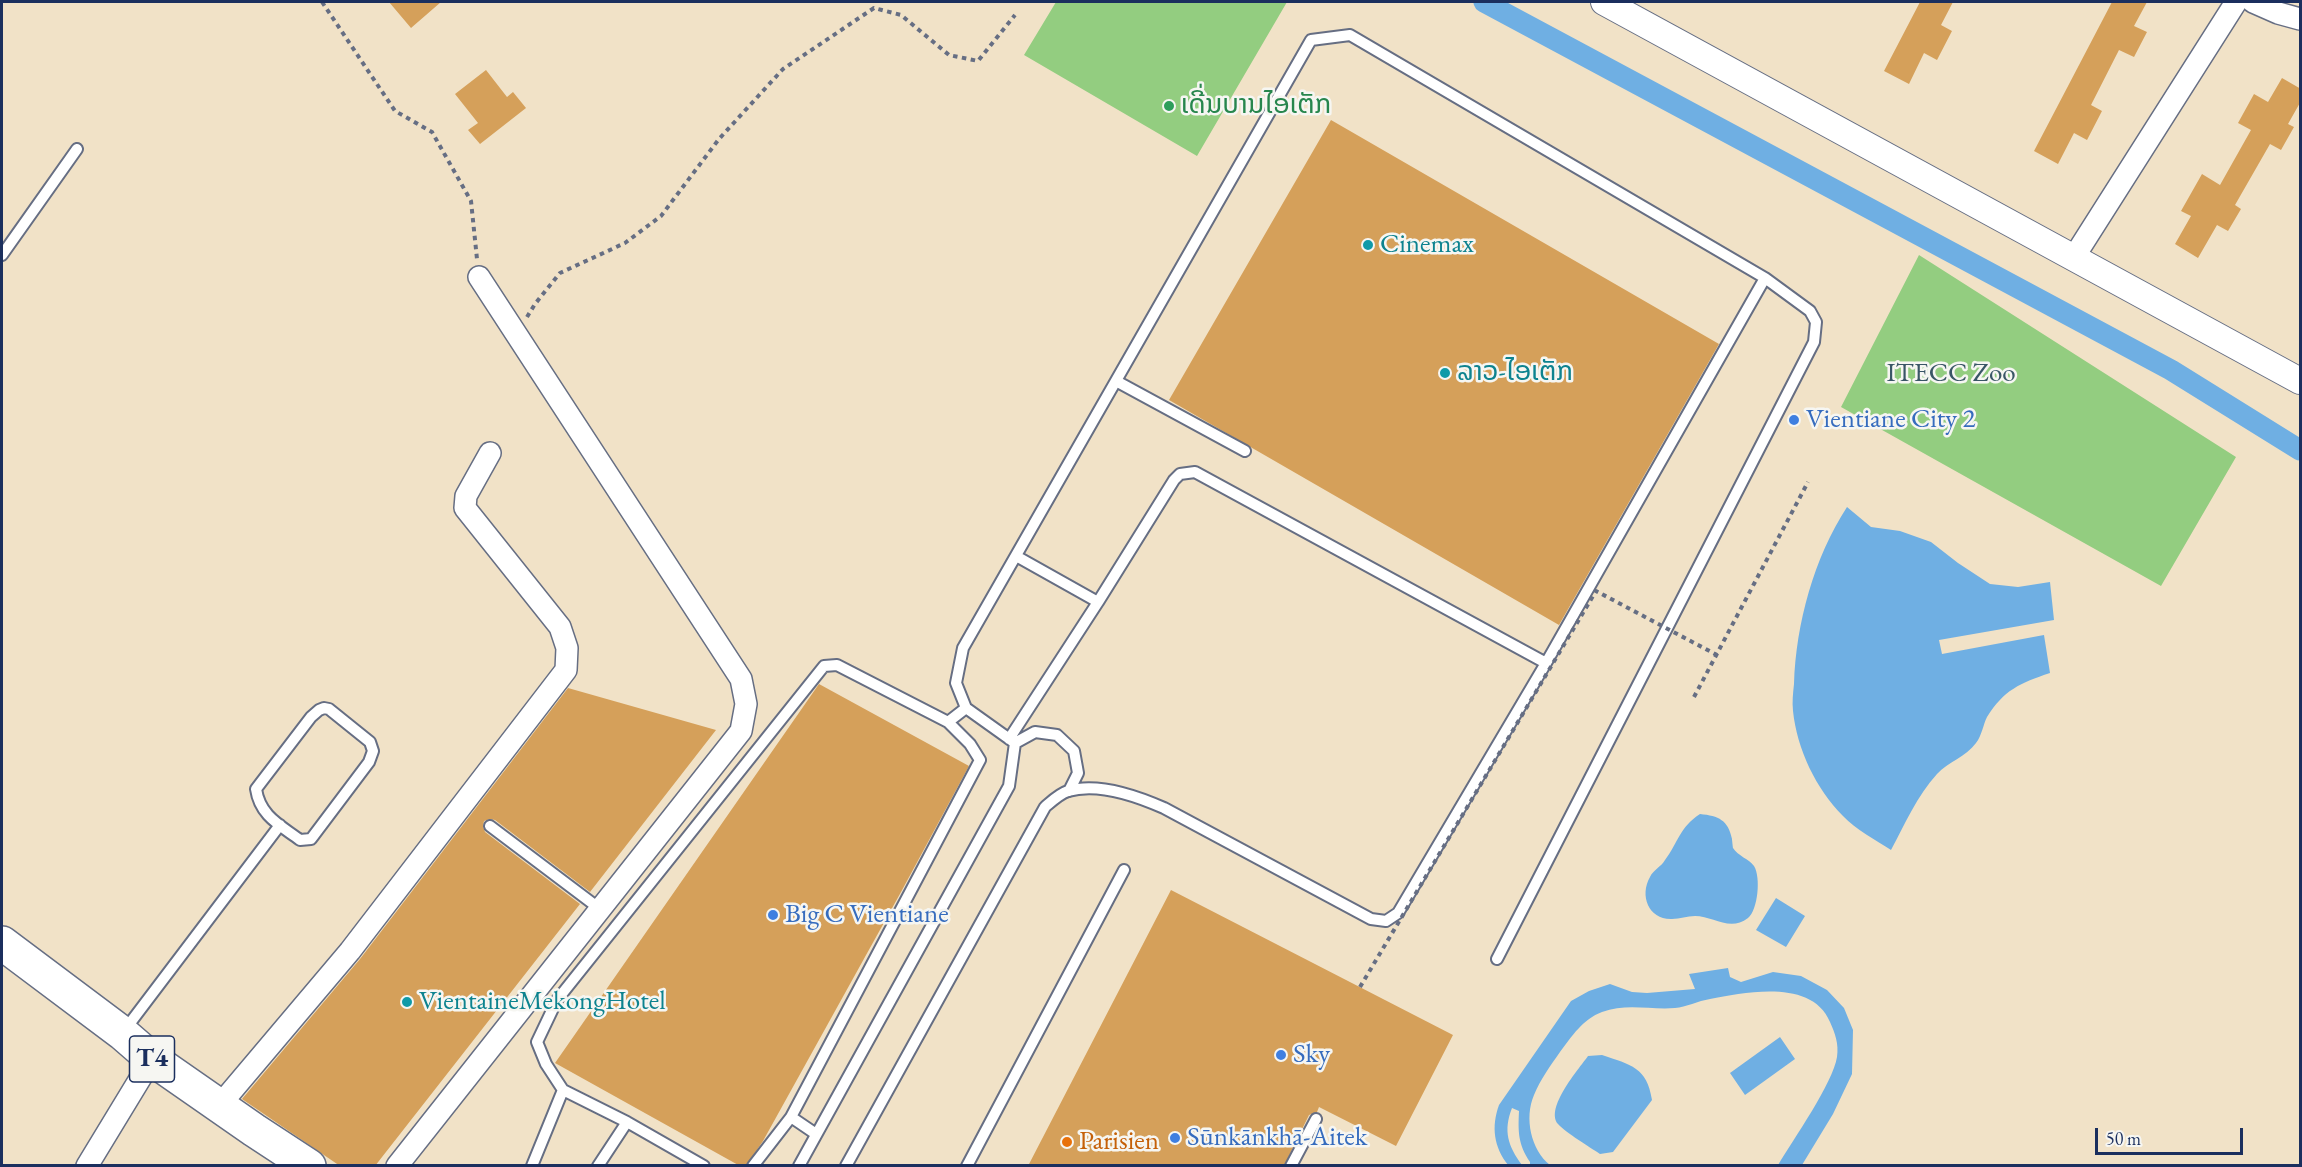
<!DOCTYPE html>
<meta charset="utf-8">
<style>
body{margin:0}
#map{position:relative;width:2302px;height:1167px;overflow:hidden;background:#f1e2c7;font-family:"EB Garamond",serif}
canvas{display:block}
.frame{position:absolute;inset:0;border:3px solid #1b2f5e;pointer-events:none}
.scale{position:absolute;left:2095px;top:1128px;width:148px;height:27px;box-sizing:border-box;border:3px solid #1b2f5e;border-top:0;padding-left:8px;font-size:18px;line-height:21px;white-space:nowrap;color:#1b2f5e;-webkit-text-stroke:4px #f6f6f2;paint-order:stroke}
</style>
<div id="map">
<canvas width="2302" height="1167"></canvas>
<div class="frame"></div>
<div class="scale">50 m</div>
</div>
<script>
const g = document.querySelector('canvas').getContext('2d');
g.lineJoin = 'round';
function fill(path, color) { g.fillStyle = color; g.fill(path, 'evenodd'); }
function strokePath(path, color, width, dash) { g.strokeStyle = color; g.lineWidth = width; g.lineCap = dash ? 'butt' : 'round'; g.setLineDash(dash || []); g.stroke(path); }
function label(font, color, halo, rows, align = 'center') {
  g.font = font + ' "EB Garamond","Noto Sans Lao",serif'; g.lineWidth = 5; g.setLineDash([]); g.textBaseline = 'middle'; g.strokeStyle = halo; g.fillStyle = color; for (const [text, x, y, turn = 0] of rows) {
    g.save(); g.translate(x, y); g.rotate((+turn || 0) * Math.PI / 180); g.textAlign = isNaN(turn) ? turn : align; if (halo) g.strokeText(text, 0, 0); g.fillText(text, 0, 0); g.restore();
  }
}
const green = new Path2D(`
 M1056,2H1287L1197,156L1024,55Z
 M1919,255L2236,457L2161,586L1841,407Z`);
const water = new Path2D(`
 M1847,507L1871,527L1900,531L1931,542L1958,563L1990,584L2018,587L2050,582L2054,620L1939,640L1942,654L2044,635L2050,673C2020,683 2004,690 1987,717C1983,725 1982,735 1976,743C1966,757 1948,762 1937,774C1917,796 1905,824 1891,850C1876,840 1856,830 1843,816C1816,789 1797,749 1793,711C1792,702 1793,693 1794,684C1796,623 1814,558 1847,507Z
 M1700,814C1719,816 1728,820 1732,839C1732,840 1733,848 1733,848C1738,856 1749,859 1754,866C1761,877 1758,910 1748,918C1730,932 1713,916 1695,916C1687,916 1680,919 1672,919C1649,920 1639,896 1650,877C1653,870 1661,867 1665,860C1679,841 1679,828 1700,814Z
 M1776,898L1805,916L1786,947L1756,930Z
 M1728,968L1730,977L1741,982L1773,972L1801,976L1827,990L1844,1008L1853,1030L1852,1074L1833,1114L1802,1165H1778C1793,1140 1833,1083 1837,1057C1839,1044 1835,1033 1830,1022C1812,979 1747,992 1710,999C1698,1001 1686,1007 1675,1008C1650,1010 1626,1003 1602,1012C1583,1019 1572,1036 1560,1052C1551,1065 1540,1080 1534,1095C1524,1118 1531,1150 1550,1165H1530V1162C1518,1144 1518,1132 1519,1111L1512,1108C1503,1131 1508,1146 1522,1165H1508C1494,1147 1491,1127 1499,1105L1571,1001L1589,991L1610,984L1632,992L1647,993L1695,989L1689,974Z
 M1780,1037L1795,1059L1745,1095L1730,1073Z
 M1602,1055C1631,1065 1647,1067 1652,1100L1613,1152L1600,1154C1590,1147 1566,1133 1558,1124C1545,1108 1578,1070 1588,1056Z`);
const canal = new Path2D(`
 M1484,2L2171,370L2300,450`);
const building = new Path2D(`
 M389,2H441L411,28Z
 M1920,2H1953L1941,25L1952,31L1937,60L1924,53L1909,84L1884,71Z
 M2112,2H2147L2134,26L2147,32L2134,57L2119,50L2091,105L2102,111L2087,140L2074,133L2058,164L2034,151Z
 M486,70L507,97L513,92L526,108L480,144L468,130L478,123L455,94Z
 M2282,78L2301,89V101L2288,124L2294,127L2281,150L2270,144L2235,205L2241,209L2228,231L2217,225L2198,258L2175,244L2191,216L2181,211L2202,174L2220,185L2251,130L2238,123L2254,94L2268,102Z
 M1331,120L1719,344L1559,625L1169,400Z
 M819,684L969,766L901,892L763,1141L746,1166H740L555,1063Z
 M568,688L716,730L590,892L495,820L490,819L484,821L483,826L485,832L580,904L375,1166H340L242,1099L360,959Z
 M1171,890L1453,1035L1396,1146L1319,1107L1317,1112L1309,1115L1284,1166H1028Z`);
const path = new Path2D(`
 M322,2L395,111L432,132L471,201L477,259
 M527,317L535,304L560,273L625,243L661,216L719,139L783,69L874,8L901,15L949,55L978,61L1015,15
 M1694,697L1808,482`);
const service = new Path2D(`
 M2,255L77,149
 M1116,381L1245,451
 M1016,556L1098,602L1174,480L1180,474L1195,472L1546,663
 M324,708L329,709L370,742L373,751L369,762L311,839L300,840C280,825 260,816 256,789L311,717L319,710Z
 M948,722L966,708
 M1009,739L1098,602
 M1015,743L1035,732L1057,735L1074,751L1078,773L1069,791
 M490,826L600,909
 M1497,959L1814,342L1816,322L1810,311L1765,278
 M124,1031L280,825
 M791,1117L816,1134
 M532,1166L563,1090
 M598,1166L627,1122
 M704,1166L627,1122L563,1090L546,1064L537,1042L557,1000L824,666L837,665L948,722L970,744L980,760L791,1117L753,1166
 M799,1166L1009,786L1015,743
 M846,1166L1045,807C1052,801 1059,794 1068,791C1098,782 1137,796 1164,808L1371,919L1386,921L1398,913L1546,663L1765,278L1350,35L1311,40L963,648L956,683L966,708L1015,743
 M967,1166L1124,870
 M1291,1166L1316,1119`);
const minor = new Path2D(`
 M2253,2L2278,13L2300,19
 M2074,257L2236,2
 M219,1106L350,951L566,670L567,648L560,627L465,508L466,496L490,453
 M87,1166L152,1059
 M397,1166L741,731L746,704L741,679L479,277`);
const tertiary = new Path2D(`
 M1604,2L2300,381`);
const primary = new Path2D(`
 M2,943L122,1033L152,1059L254,1130L309,1166`);
const pathBridge = new Path2D(`
 M1360,987L1596,591L1717,655`);
const markers = [
 [1169,106,6,"#2e9e5b"],
 [1368,245,6,"#0f9aa8"],
 [1445,373,6,"#0f9aa8"],
 [1794,420,6,"#3f7fe0"],
 [773,915,6,"#3f7fe0"],
 [407,1002,6,"#0f9aa8"],
 [1281,1055,6,"#3f7fe0"],
 [1175,1138,6,"#3f7fe0"],
 [1067,1142,6,"#e8710a"]
];
const shields = [
 [152,1059,45]
];
const shieldNames = [
 ["T4",152,1059]
];
const leisureNames = [
 ["ເດີ່ນບານໄອເຕັກ",1181,106]
];
const cultureNames = [
 ["Cinemax",1380,245],
 ["ລາວ-ໄອເຕັກ",1457,373],
 ["VientaineMekongHotel",419,1002]
];
const parkNames = [
 ["ITECC Zoo",1951,374]
];
const shopNames = [
 ["Vientiane City 2",1806,420],
 ["Big C Vientiane",785,915],
 ["Sky",1293,1055],
 ["Sūnkānkhā-Aitek",1187,1138]
];
const foodNames = [
 ["Parisien",1079,1142]
];
fill(green, '#93cd80');
fill(water, '#6fafe3');
strokePath(canal, '#6fafe3', 21);
fill(building, '#d5a05a');
strokePath(service, '#666e83', 14);
strokePath(minor, '#666e83', 24);
strokePath(tertiary, '#666e83', 28);
strokePath(primary, '#666e83', 36);
strokePath(path, '#666e83', 4, [4.5, 4.5]);
strokePath(service, '#fff', 10);
strokePath(minor, '#fff', 21);
strokePath(tertiary, '#fff', 26);
strokePath(primary, '#fff', 33);
strokePath(pathBridge, '#666e83', 4, [4.5, 4.5]);
for (const [x, y, r, color] of markers) { const dot = new Path2D(); dot.arc(x, y, r, 0, 2 * Math.PI); g.fillStyle = color; g.fill(dot); strokePath(dot, '#f6f6f2', 2); }
for (const [x, y, w] of shields) { const box = new Path2D(); box.roundRect(x - w / 2, y - 23, w, 46, 4.5); g.fillStyle = '#f6f6f2'; g.fill(box); strokePath(box, '#1b2f5e', 1.5); }
label('bold 26px', '#1b2f5e', null, shieldNames);
label('27px', '#27864d', '#f6f6f2', leisureNames, 'left');
label('27px', '#0d838f', '#f6f6f2', cultureNames, 'left');
label('27px', '#395666', '#f6f6f2', parkNames);
label('27px', '#366cbe', '#f6f6f2', shopNames, 'left');
label('27px', '#c56008', '#f6f6f2', foodNames, 'left');
</script>
